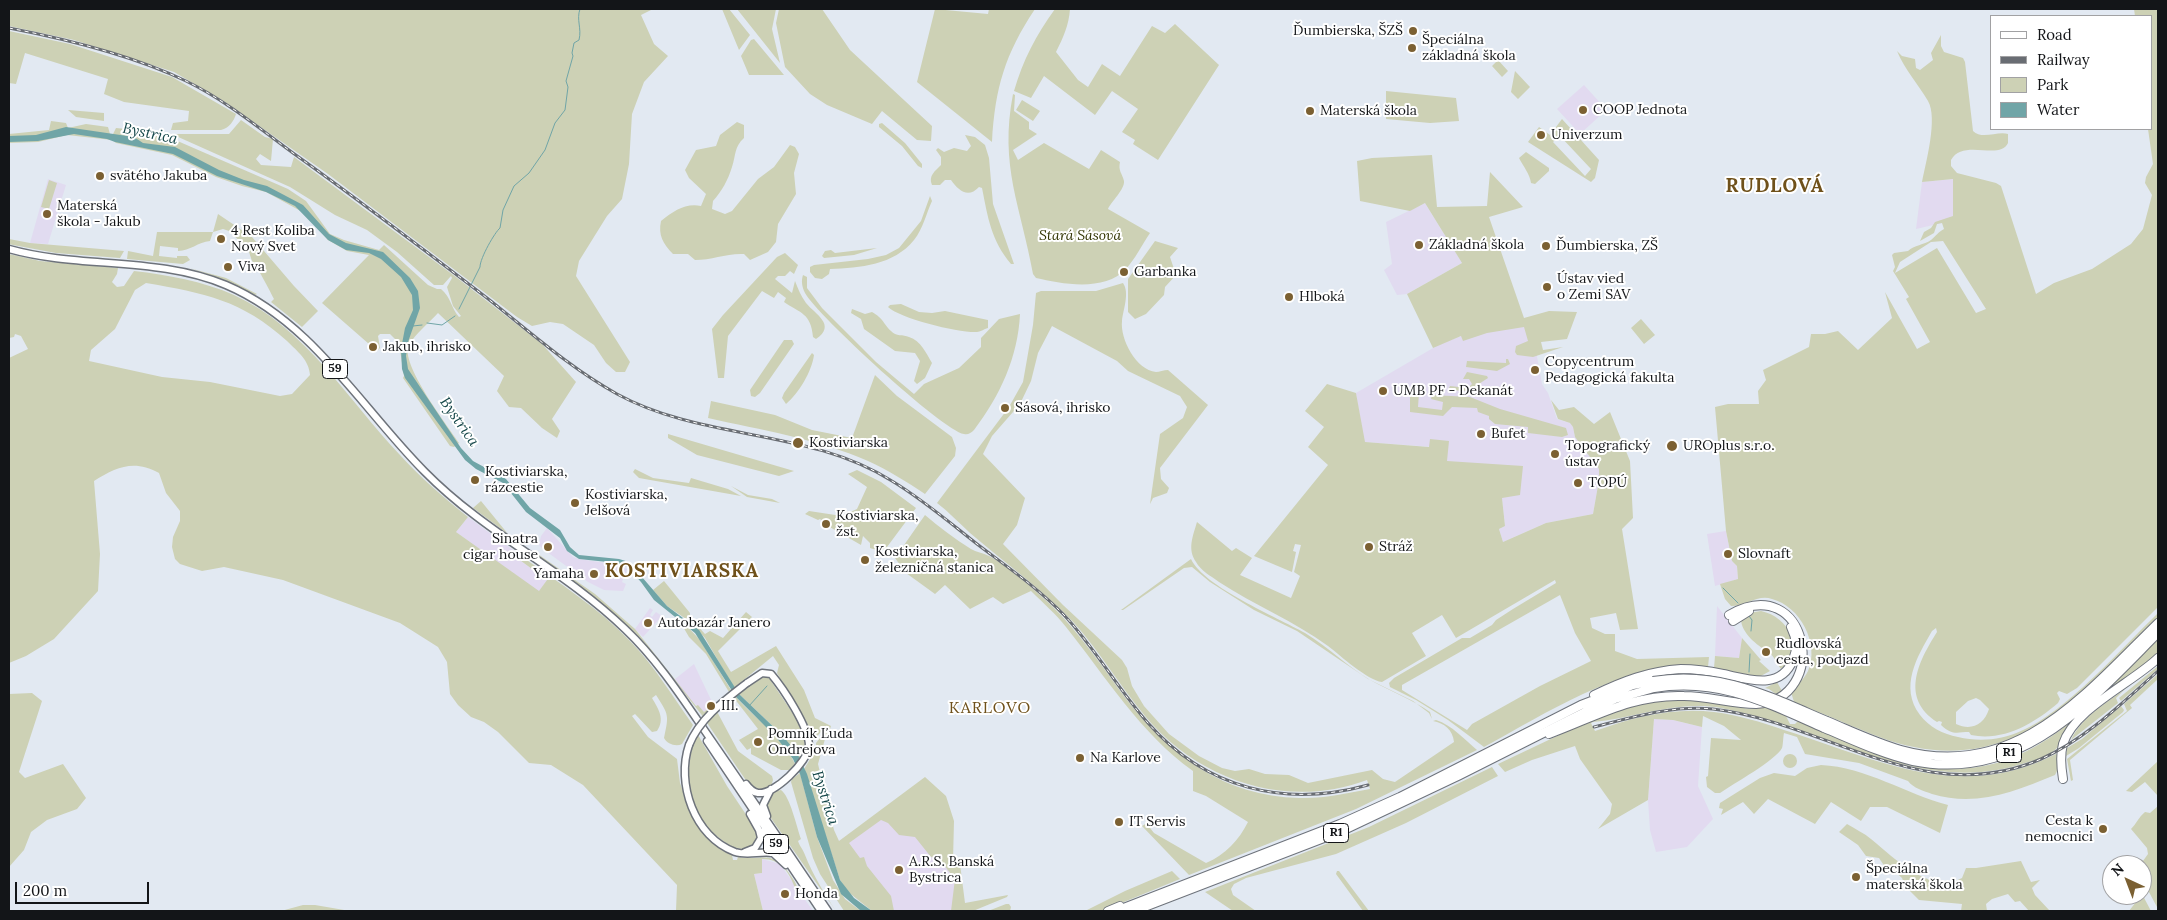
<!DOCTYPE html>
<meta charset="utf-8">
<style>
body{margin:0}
#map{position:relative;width:2167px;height:920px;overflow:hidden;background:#e2e9f2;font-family:Lora,serif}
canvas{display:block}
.frame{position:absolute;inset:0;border:10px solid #131518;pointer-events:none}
.legend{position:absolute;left:1990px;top:15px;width:162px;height:115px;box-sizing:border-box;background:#fff;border:1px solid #a1a1a3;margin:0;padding:6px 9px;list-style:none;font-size:15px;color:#131518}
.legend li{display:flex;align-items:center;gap:10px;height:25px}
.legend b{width:25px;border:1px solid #a1a1a3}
.north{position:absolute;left:2102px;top:855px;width:50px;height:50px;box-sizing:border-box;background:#fff;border:1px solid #a1a1a3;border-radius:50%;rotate:317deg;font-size:14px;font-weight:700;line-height:20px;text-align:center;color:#131518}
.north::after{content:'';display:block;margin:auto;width:18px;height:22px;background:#7b6032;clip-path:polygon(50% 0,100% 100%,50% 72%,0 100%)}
.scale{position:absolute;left:15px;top:882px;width:134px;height:22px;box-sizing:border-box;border:2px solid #131518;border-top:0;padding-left:6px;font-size:15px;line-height:18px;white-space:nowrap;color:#131518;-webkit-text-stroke:4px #fff;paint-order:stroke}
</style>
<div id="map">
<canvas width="2167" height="920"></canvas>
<div class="frame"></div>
<ul class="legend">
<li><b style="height:6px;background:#fff"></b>Road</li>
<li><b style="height:6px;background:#696d73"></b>Railway</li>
<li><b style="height:14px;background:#cdd1b5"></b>Park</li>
<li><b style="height:14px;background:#70a5a7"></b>Water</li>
</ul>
<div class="north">N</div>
<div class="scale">200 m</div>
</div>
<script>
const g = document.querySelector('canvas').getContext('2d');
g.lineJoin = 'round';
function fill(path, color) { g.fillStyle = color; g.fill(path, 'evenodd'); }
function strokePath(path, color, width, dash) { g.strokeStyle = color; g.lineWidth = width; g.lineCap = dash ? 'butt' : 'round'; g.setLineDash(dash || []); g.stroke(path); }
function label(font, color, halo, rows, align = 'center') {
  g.font = font + ' Lora,serif'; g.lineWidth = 4; g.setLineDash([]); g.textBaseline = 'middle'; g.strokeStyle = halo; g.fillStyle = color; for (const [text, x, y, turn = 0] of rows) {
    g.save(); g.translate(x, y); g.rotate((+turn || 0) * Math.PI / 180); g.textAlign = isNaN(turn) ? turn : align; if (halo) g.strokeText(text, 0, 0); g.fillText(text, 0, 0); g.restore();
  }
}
const commercial = new Path2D(`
 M1584,85L1604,107L1603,113L1580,134L1557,109Z
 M1953,179V216L1942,223L1916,229L1922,182Z
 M468,517L521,556L518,559L547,580L539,592L456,532Z
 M547,528L573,557L579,559L619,565L627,569L622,582L626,584L623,591L604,590L588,582L543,549L539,545L541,536Z
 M1726,531L1732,561L1737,566L1738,579L1715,586L1707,534Z
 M1717,606L1742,638L1739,658L1715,656Z
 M650,608L653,610L650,615L652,617L656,612L662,616L643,637L635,629Z
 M694,664L713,704L704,712L687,697L675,679Z
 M1654,719L1673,720L1702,727L1698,786L1713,819L1687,847L1656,852L1650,830L1648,800Z
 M882,811L918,833L956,879L954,911H876L839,841Z
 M762,859L780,864L813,911H763L754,874L762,873Z`);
const education = new Path2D(`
 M48,179L66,185L48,244L30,243Z
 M1425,203L1462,263L1407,294L1397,295L1384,270L1392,264L1386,222Z
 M1524,318L1536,351L1542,384L1548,393L1557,419L1570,423L1573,427L1575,437L1599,469V480L1593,514L1546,523L1503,542L1499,529L1505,526L1502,498L1446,461L1447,448L1364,442L1356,393L1440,344L1472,332Z`);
const green = new Path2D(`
 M9,9H653L641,15L654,44L668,56L644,82L632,114L629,164L622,199L607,216L579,261L576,276L630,362L625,372H616L606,363L594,345L563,324L550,322L532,326L517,317L328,174L222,100L174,72L74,40L9,26Z
 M722,9H729L750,35L739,50Z
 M737,9H776L772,29L780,63Z
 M779,9H822L850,50L932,126L931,141L917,140L882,111L872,124L827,105L810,94L785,67L776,23Z
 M935,9L988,14L989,9H1035C1005,54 995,88 992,142L917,82Z
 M1055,9H1070C1069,25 1063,38 1056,52L1078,80L1088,87L1102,64L1120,76L1152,26L1165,33L1175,24L1219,65L1158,160L1133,144L1135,140L1122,132L1138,109L1112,91L1095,115L1044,76L1031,98L1014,91C1023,60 1036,35 1055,9Z
 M2134,9H2158V607L2077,688L2067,694L2059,691L2057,693L2060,699L2058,703C2035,723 2003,742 1971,735L1969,732C1957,732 1953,736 1941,725L1942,722L1939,721L1937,722C1900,698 1918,662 1937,632L1936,628L1932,631C1917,657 1899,687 1920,715C1929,727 1943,734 1958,737C1979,742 2002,740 2021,731C2066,712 2122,648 2158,613V618C2088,688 2023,769 1914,747C1891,743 1870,733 1849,725C1832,717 1812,710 1794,702L1791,692C1797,686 1804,679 1808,671C1820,644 1800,606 1772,599C1757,594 1746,607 1731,606L1725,599L1720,584L1738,579L1737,566L1732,561L1726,531L1715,407L1728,404H1759L1758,391L1766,380L1763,370L1809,347L1811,334H1825L1838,331L1858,350L1892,318L1885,292L1917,349L1930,342L1906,299L1909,297L1893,271L1895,267L1892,255L1894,253L1908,251C1914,245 1924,245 1931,240C1936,236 1938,232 1944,229L1942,223L1937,224L1934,233L1920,241L1924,232L1931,228L1935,222L1953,216V179L1922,182C1926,162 1938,118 1928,101C1918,84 1905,70 1897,51L1902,56L1915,59L1916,68L1920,70L1933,60L1931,53L1941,35V46L1944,52L1963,58L1965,62L1973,131C1982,140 1997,131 2008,134V143C2000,161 1963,138 1951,160V166L1957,173L1996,183L2001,186L2036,294L2054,283L2092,269L2131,244L2143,229L2152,195L2145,183L2146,177L2153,164L2148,129H2151V16H2135ZM1943,241L1986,309L1976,313L1937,248L1895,273L1900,262L1931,242ZM1976,698L1980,700L1989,709C1984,725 1971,731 1956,724V712L1968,701Z
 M9,31L70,44L172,77L236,114C234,121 229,128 221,130H171L173,123L188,121L189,111L124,102L104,94L108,79L25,53L16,84L9,83Z
 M754,39L784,75H749L741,56L751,40Z
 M1498,60L1508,71L1502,77L1492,66Z
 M1515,71L1530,87L1518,99L1511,92Z
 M1386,91L1456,98L1459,121L1430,123L1386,119Z
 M1013,94L1015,95L1014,111L1029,122V129L1037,134L1013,150L1018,160L1044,143L1089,169L1101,150L1120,162C1118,171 1122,173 1124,181C1125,189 1111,202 1108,209L1150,233C1142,245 1135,259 1126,269C1105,292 1062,284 1036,278L1033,274C1021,207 999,166 1013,94Z
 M1022,100L1040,111L1033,121L1016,110Z
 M68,110L104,113V121L76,117Z
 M1562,119L1599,160L1595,178L1591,182L1528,142L1539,127L1550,135ZM1560,136L1591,169L1585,176L1553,142Z
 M241,120L265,137L273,139L271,161L260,154L256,159L261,165L291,167L294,157L456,277L542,344L576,382L552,419L560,431L557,438L542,428L521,408L509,407L497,391L504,376L438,313C429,323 416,333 409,345C399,363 448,426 459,443L454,447L450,446L403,378L404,376L400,350L401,345L390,334H380L378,336L380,348L377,351L322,303L369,255L347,251L328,240L306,214L266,192L242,186L216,177L172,155L116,143L112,140L67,135L38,142L9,143V134L49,130L51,121L66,123L68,128L86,124L108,127L110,134H113L116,128L136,130L152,136L157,134L166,136L288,189L306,201L330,234L344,240L379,250L384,245L428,285L437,289H441C451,297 451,308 459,317L461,316L453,306L447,287L452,278L451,276L443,285H434L397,252L367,230L335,215L290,187L176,136L177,134H229Z
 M737,122L744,125V138C734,147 736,155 732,167C728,180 722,191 713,201L712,209L725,214L732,211L758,179L774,167L790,145L795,147L799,154L794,173L796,194L778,224L776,242L768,252L750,260L744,254C727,253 712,260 695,260L688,254H673C663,244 658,235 661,221C674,211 685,203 701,206L706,194L689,178L685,170L696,150L716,146L720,135Z
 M882,123L905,143L922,164V168L918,166L902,146L879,127V124Z
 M965,135L975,137L985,145L989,158L993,204L1014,264H1011C991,240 988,218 982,188L979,187C968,199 958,190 951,180H945L940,185H932C928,176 935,171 941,165V157L936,150L938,148L944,152L954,148L967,151L971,146Z
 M1526,152L1549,168V171L1535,184L1531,183C1530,174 1523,166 1519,158Z
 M1432,155L1437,207L1487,206L1490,172L1523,207L1489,217L1524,318L1549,311L1577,312L1567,339L1541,342L1543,350L1563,347L1533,357L1517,355L1515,352L1516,346L1528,341L1524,327L1487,333L1463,341L1461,336L1433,348L1407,294L1462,263L1425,203L1410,211L1360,201L1357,161L1372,158Z
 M49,180L57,183L49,209L41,207Z
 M930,196L932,201C926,214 923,229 914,240C894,265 860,268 830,269L829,274L822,279L815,278L810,272V267L814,265L868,259L886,255L899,248L921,221Z
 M218,214L252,237L294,286L318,311L302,327L271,302L274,299C270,291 256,264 252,261L248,249L229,231L223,229L213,232L210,241C198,242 190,251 178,251V248L160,246L159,256L177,258V256H187L190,260L183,264L127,259L128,251L153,256L157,232H213Z
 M9,239L30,243L124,251L120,258L56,253L13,245L9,244Z
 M1155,241L1178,248L1170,257L1176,275L1165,287L1164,295L1146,314L1135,319L1128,312V279Z
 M877,248L854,255L824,258L822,256L825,251L831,250L835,253Z
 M785,253L798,265L794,274L790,271L785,276H778L775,279L792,293L795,281C798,289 801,296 806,303C815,314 837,325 816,339L813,337C811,313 800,313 784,302L786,298L778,292L774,298L762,291L728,336L724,378H718L712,329L723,315L777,257Z
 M9,254L40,261L118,268L117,274L112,282L117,287L124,286L134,271C168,275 202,281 234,295C306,328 348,400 400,455C421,478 444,498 468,517L456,532L539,591L547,580L517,558L521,556C559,583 599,608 631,642C655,667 673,697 693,725L682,744C676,747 667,744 664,738C669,715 669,715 656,695L652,698C659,710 665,719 657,731L652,732L635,714L632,716L648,737L677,759L680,783L691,814L705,834L722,850L732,855L733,860H737L738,857C762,861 773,849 789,873C792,878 796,882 797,887L795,888C789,872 781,859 762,859V873L754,874L763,911H676L677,885L583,785L551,765L529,763L498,732L484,722L471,717L458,705L450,694L447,662L438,647L400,623L283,580L224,567L202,571L180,564L175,559L172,547L173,537L180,521V511L166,493L159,473C134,459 116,467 94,481L100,554L98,591L54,639L26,656L9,663V358L28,349L21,336L15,334L14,337L9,338ZM146,283C204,293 242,300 287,341C298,352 309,360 310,375L292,394L280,396L210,382L162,377L89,361L91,350L115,329L135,290Z
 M189,268L226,278L257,294L255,295L225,280Z
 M803,275L807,277V288L822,308L876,362L914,394L924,384L959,368L981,347V338L999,319L1020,314C1018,357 1000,396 974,430C971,433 968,435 964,434C943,431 817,315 805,293C802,287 801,281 803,275Z
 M1123,283C1130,293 1123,310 1122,321C1120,339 1136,370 1156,372C1159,372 1164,370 1168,370L1208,405L1160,468L1161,479L1169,488L1167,493L1153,498L1150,504L1160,434L1183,418L1187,407L1180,396L1128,371L1117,361L1052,326L1038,353L1031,381L1020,404L992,436L983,454L1025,498L1017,525L1003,544L1063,605L1122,660L1127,668L1132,686L1144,706L1169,734L1199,756L1222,768L1235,771L1249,769L1265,774L1289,775L1308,783L1372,770L1383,779L1395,782L1454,742C1453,730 1444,723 1433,721L1436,720C1452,725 1465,740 1477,750L1356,809L1189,875L1142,826L1152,820L1150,828L1154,833L1206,863C1225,855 1239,840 1248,822L1206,796L1193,791V771C1140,733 1106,677 1066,627C1056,614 1043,603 1031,591L1003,604L993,597L970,609L945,585L935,594L906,573L895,558L925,515C939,527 955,539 971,549C976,552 983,553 989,556C1008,566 1035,590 1051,605C1080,633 1103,668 1127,700C1171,756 1224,796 1299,798C1323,799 1347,793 1370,789L1367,780C1287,810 1199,781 1145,716C1120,686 1100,652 1074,623C1042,589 1005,563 970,533C959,523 949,512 937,503L1009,407L1023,382L1033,325L1036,293L1041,291H1096Z
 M901,304L919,312L932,313L945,311L988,320V328C984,329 980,332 977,332C959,333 901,319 888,307L890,305Z
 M852,309L865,314L872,312C884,319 882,322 891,331C896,337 903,334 909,337C921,341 926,353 932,363L925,378L917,384L914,381L920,361L915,353L895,351L864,329L861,319L851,313Z
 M1641,319L1655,335L1644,344L1631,328Z
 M784,340H792L794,344L760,393L755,397L751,396L750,390Z
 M812,353L814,355C812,371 799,393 786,404L782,398L784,393Z
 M1506,359H1508L1510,364L1497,371L1466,367L1467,361L1506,363Z
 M1467,372L1487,376L1488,378L1468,391L1448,390L1450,386L1468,388L1472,384L1469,379H1463Z
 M875,375L897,396L952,437L956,448L955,456L925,494C907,482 888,470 868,461C818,439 761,430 708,418L711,401L775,415L812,430L852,438Z
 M1327,384L1356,393L1365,442L1429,447L1430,439L1449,441L1447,461L1523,466L1520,495L1502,498L1505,526L1499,529L1503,542L1546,523L1593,514L1599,480V469L1575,437L1573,427L1570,423L1558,419L1551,400L1559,410L1574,407L1594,424L1610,412L1630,461L1633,518L1622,529L1638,629L1620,630L1616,613L1590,618L1592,628L1605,634H1615V651L1637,659L1709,657L1708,667C1628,659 1552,710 1484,747L1448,720L1416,700L1390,687L1389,683L1394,678L1462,638H1470L1492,625L1496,620L1513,609L1556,583L1555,580L1456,638L1442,615L1412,633L1426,656L1382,682C1367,680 1341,656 1328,646C1294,621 1254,605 1219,582C1211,576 1201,571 1196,562C1187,549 1193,536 1197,522L1232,551L1236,548L1252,558L1240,575L1291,598L1300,576L1294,572L1301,545L1295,544L1293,551L1296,552L1292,572L1254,556L1328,465L1308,447L1324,427L1305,411ZM1560,595L1575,633L1591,661L1540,686L1472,724L1467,730L1402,690V685Z
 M1419,393L1418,407L1442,410L1443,402L1431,399L1432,395L1470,397L1500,409L1566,428L1568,435L1562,437L1528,433V427L1495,424L1489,419V416L1478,412L1477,408L1452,407L1443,416L1410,412V396Z
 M668,434L794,471L779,476L697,455L668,438Z
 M635,469L653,478L689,483L691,478L728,489L741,496L639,478L633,472Z
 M857,470L881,482L916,508L887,547L880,551L870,548V543L863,536L861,545L828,526L820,519L818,520L805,514L809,511L842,516L857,509L867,487L848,474Z
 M731,486L748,495L772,499L780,503L747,497Z
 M481,501L508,534L473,508Z
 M533,552H535L595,594L635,629L696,706L698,705L704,712L713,704L738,751L772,776L773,780C771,790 765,790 756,790L747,782L701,714L642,640L598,600Z
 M1191,559C1204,587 1277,617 1305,633C1328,647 1347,666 1370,680C1390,691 1411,699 1430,712L1432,719L1429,713L1413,701L1368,679L1297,631L1254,610L1210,582L1192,567L1184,568L1123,610H1121Z
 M664,581L690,613V617L686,619L667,606L653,590Z
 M1761,611C1789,617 1805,648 1781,669C1777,664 1774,655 1767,651C1758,646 1741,633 1741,619L1749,613Z
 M746,612L752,617L718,651L731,672L776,646L804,690L815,718L831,726L830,729L823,730L813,740L808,725L777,673L779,665L773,656L734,688L705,638L690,622L695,623L705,634L710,631L723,638Z
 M685,624L700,640L731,690L729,692L706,654L689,637L682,625Z
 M1742,638L1761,660L1759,661L1770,671L1759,677L1714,668L1715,656L1739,658Z
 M2158,639V652L2151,659L2089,706Z
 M2158,666V669L2121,701L2119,698Z
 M2158,674V679L2130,705L2132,708L2070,760L2073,780L2071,781L2067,759L2127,711L2124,704Z
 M764,676L769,678L800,724L804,735L805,747L799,759L782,735L739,694Z
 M1777,682L1782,691L1777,695L1769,689L1765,688Z
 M2125,689L2116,698L2118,703L2071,740C2082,717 2105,704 2125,689Z
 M32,693L42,701L19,772L25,778L63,764L86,798L77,809L47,820L31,832L24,850L9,867V694Z
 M736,697C755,719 783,736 795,764L789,770H781L751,754V748L747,750L739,740L758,729L734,698Z
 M1687,699L1750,709L1765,707L1786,716L1790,724H1795L1798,721C1901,765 1975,802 2073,720C2068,727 2061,745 2056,749C2048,757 2032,761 2022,764C1917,797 1821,726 1721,708C1677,700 1635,718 1593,722L1591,723L1595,731C1633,717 1674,707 1714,712C1738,715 1761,722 1784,730C1879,760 1961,804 2058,753V769L2055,775C2014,792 1976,807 1932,794C1924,791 1913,788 1908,781L1859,763L1805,754L1797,737L1784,733C1783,738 1783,746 1782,748C1776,760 1733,784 1720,793H1715L1707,787L1706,777L1708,776L1711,738L1741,740L1724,726L1703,716L1702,727L1673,720L1654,719L1648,800L1598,829L1610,814L1612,804L1580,759L1575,746L1532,760L1505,772L1498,764L1595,718L1636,704Z
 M2121,706L2124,710L2123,712L2079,748L2066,756L2067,748L2082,739Z
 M829,731L825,739L818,764L834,830L839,841L925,777L946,796L954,821L953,861L960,864L965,903L1008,895L1007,897L973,911H951L955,879L939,859L931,857L915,837L899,835L888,823L881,820L849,843L860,858L864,857L867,866L891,896L894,911H872L847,891L840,880L804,769L812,756L813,748L816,747V743L824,733Z
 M697,733L727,786L757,831V839L750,848C739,851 731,847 722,840C687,816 682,770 697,733Z
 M1783 761a7 7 0 1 1 14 0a7 7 0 1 1-14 0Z
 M2158,761V796L2145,782L2132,792L2126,791Z
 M1821,765C1866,767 1906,794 1948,805L1940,833L1887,807H1870L1861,821L1831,802L1815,824L1768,799L1754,814L1743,802L1721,815L1723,809L1719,808L1720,803L1760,778L1774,773L1795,776L1807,768Z
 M1492,767L1498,776L1406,823L1336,854L1246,878L1234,884L1231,889L1233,895L1256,911H1233L1205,892L1369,827Z
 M800,773L817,837L833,880L845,899L861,911H844L820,874L813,858L791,782L792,779Z
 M781,790C790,796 797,828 801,839L798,841C800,847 803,849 805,855C813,875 824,893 836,911L768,814C766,802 768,792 781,790Z
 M2158,806V905L2157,907L2142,879V865H2140L2148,854L2147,848L2131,829C2137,823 2138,818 2145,812L2150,813Z
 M1847,824C1855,829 1864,833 1871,839C1894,858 1931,895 1962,878L1966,868H1976L2021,861L2031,882L2040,880L2032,888L2035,895L2050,911H2029L2020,901L2015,902L2008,894L1992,899L1986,904L1987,911H1961L1962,904L1919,900L1905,886L1902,878L1893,870L1885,867L1879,858L1866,856L1858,845L1839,832Z
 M1172,871L1180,879L1102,911H1085L1125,891Z
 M1337,871H1339L1369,911H1363L1336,874Z
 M2142,894L2151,911H2129Z
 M1006,904H1009L1011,907L1010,911H988Z
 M303,905H315L350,911H281Z`);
const water = new Path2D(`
 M66,127L134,137L143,143L175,147L219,170L244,180L267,186L303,205L329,234L346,243L383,252L410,278L418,291L420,308L408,342L406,356L408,369L461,448L473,461L506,479L530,508L560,530L570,547L579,555L619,559L629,562L667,606L699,630L739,694L782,735L797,753L807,774L840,880L854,898L872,911H861L841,894L817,837L800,774L793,759L776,737L736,697L695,633L654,600L641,582L627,567L617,563L579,559L567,551L560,538L526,512L503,483L476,469L465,460L405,378L402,369L401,349L405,328L413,310L412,295L401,277L381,259L369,253L346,250L328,240L295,206L266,192L217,176L173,154L115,142L107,139L74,134L38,141L9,142V136L36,135Z`);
const stream = new Path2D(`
 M459,309L480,267C480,258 495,232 500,228L503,210L514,186L529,173L545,150L555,123L565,110L568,87L566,81L573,56L572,53L574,43L579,40C582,28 576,20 580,9
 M427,323L442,325L455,316
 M413,326L422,325
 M1723,588L1738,603
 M1749,616L1752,620L1751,631
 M1749,672L1750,654
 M749,706L767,686`);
const major = new Path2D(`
 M9,249C80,269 157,256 226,285C313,322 361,408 425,472C485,533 564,570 625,629C661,663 688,707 716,747C754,802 791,856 828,911
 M707,741L821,911
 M689,745C676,783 694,837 735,852C748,856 760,851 773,853L786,865
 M746,784C749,788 752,792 758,793C774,795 808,762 809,746C809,727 783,688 771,674L762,673L747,683
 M767,816L763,805L771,789
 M764,831L771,853
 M745,852L755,848L761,838L759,830L750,814`);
const highway = new Path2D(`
 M1733,621L1749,611
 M1594,695C1623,681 1649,671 1681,669C1695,669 1709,671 1723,674C1748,679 1780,691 1793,660C1798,649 1796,637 1791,627
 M1827,721C1851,731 1876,743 1901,750C2016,782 2086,693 2158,623
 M1824,728C1853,740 1882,754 1913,761C2021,783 2090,701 2158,633
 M1549,734C1595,717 1633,694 1684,696C1708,696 1732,704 1756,704C1832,700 1809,569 1729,615
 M2063,779C2061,767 2060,755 2063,744C2074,709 2132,683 2158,658
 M1108,911L1120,906
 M1116,911L1340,824L1400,797L1581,705L1633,685L1653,681
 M1134,911L1342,831L1458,776L1591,709L1615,699L1654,688`);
const rail = new Path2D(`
 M9,28C66,39 134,56 186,81C225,100 259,128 293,153C359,200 423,249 487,298C529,331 570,368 617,394C703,441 808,428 892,481C922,499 949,522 977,544C1006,566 1038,588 1064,615C1095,648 1118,689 1148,723C1206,789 1285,808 1368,785
 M1594,727C1633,717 1673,705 1713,709C1826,722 1924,810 2041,759C2086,739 2122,703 2158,671`);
const majorBridge = new Path2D(`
 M689,745C700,718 725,700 747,683`);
const highwayBridge = new Path2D(`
 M1653,681C1719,670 1768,696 1827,721
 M1654,688C1718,677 1767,703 1824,728`);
const markers = [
 [1413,31,5,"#7b6032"],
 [1412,48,5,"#7b6032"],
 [1583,110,5,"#7b6032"],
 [1310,111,5,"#7b6032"],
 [1541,135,5,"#7b6032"],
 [100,176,5,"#7b6032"],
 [47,214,5,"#7b6032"],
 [221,239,5,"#7b6032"],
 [1419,245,5,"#7b6032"],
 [1546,246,5,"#7b6032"],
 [228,267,5,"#7b6032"],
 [1124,272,5,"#7b6032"],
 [1547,287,5,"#7b6032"],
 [1289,297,5,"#7b6032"],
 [373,347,5,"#7b6032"],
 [1535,370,5,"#7b6032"],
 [1383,391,5,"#7b6032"],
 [1005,408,5,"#7b6032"],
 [1481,434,5,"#7b6032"],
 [798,443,6,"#7b6032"],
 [1672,446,6,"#7b6032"],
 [1555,454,5,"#7b6032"],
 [475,480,5,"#7b6032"],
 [1578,483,5,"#7b6032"],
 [575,503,5,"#7b6032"],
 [826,524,5,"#7b6032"],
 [548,547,5,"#7b6032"],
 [1369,547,5,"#7b6032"],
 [1728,554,5,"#7b6032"],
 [865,560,5,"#7b6032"],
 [594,574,5,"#7b6032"],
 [648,623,5,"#7b6032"],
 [1766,652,5,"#7b6032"],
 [711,706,5,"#7b6032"],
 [758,742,5,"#7b6032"],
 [1080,758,5,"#7b6032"],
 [1119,822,5,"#7b6032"],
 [2103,829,5,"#7b6032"],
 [899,870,5,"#7b6032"],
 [1856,877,5,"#7b6032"],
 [785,894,5,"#7b6032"]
];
const shields = [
 [335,369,25],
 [2009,753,25],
 [1336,833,25],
 [776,844,25]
];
const shieldNames = [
 ["59",335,369],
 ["R1",2009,753],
 ["R1",1336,833],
 ["59",776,844]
];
const poiNames = [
 ["Ďumbierska, ŠZŠ",1403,31,"right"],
 ["Špeciálna",1422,40],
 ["základná škola",1422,56],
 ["COOP Jednota",1593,110],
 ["Materská škola",1320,111],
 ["Univerzum",1551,135],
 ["svätého Jakuba",110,176],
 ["Materská",57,206],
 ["škola - Jakub",57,222],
 ["4 Rest Koliba",231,231],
 ["Nový Svet",231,247],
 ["Základná škola",1429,245],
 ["Ďumbierska, ZŠ",1556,246],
 ["Viva",238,267],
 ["Garbanka",1134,272],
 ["Ústav vied",1557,279],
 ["o Zemi SAV",1557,295],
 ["Hlboká",1299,297],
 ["Jakub, ihrisko",383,347],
 ["Copycentrum",1545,362],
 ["Pedagogická fakulta",1545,378],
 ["UMB PF - Dekanát",1393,391],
 ["Sásová, ihrisko",1015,408],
 ["Bufet",1491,434],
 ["Kostiviarska",809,443],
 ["Topografický",1565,446],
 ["ústav",1565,462],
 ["UROplus s.r.o.",1683,446],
 ["Kostiviarska,",485,472],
 ["rázcestie",485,488],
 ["TOPÚ",1588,483],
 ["Kostiviarska,",585,495],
 ["Jelšová",585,511],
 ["Kostiviarska,",836,516],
 ["žst.",836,532],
 ["Sinatra",538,539,"right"],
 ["cigar house",538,555,"right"],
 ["Stráž",1379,547],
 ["Kostiviarska,",875,552],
 ["železničná stanica",875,568],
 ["Slovnaft",1738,554],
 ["Yamaha",584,574,"right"],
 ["Autobazár Janero",658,623],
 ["Rudlovská",1776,644],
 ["cesta, podjazd",1776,660],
 ["III.",721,706],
 ["Pomník Ľuda",768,734],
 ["Ondrejova",768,750],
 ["Na Karlove",1090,758],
 ["Cesta k",2093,821,"right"],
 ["nemocnici",2093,837,"right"],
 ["IT Servis",1129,822],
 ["A.R.S. Banská",909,862],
 ["Bystrica",909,878],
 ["Špeciálna",1866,869],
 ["materská škola",1866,885],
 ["Honda",795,894]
];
const parkNames = [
 ["Stará Sásová",1080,236]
];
const waterNames = [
 ["Bystrica",150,134,12],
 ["Bystrica",459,422,55],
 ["Bystrica",825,798,72]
];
const quarterNames = [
 ["KARLOVO",990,708]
];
const districtNames = [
 ["RUDLOVÁ",1775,187],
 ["KOSTIVIARSKA",682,572]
];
fill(commercial, '#e2daf0');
fill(education, '#e1dbf0');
fill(green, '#cdd1b5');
fill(water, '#70a5a7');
strokePath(stream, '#70a5a7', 1);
strokePath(major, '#6e737b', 9);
strokePath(highway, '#6e737b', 10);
strokePath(major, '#fff', 6);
strokePath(highway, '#fff', 8);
strokePath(rail, '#696d73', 3);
strokePath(rail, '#fff', 1, [4]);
strokePath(majorBridge, '#6e737b', 9, []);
strokePath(highwayBridge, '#6e737b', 10, []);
strokePath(majorBridge, '#fff', 6);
strokePath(highwayBridge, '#fff', 8);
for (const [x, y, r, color] of markers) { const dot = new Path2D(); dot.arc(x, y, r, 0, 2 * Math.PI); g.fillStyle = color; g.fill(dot); strokePath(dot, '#fff', 2); }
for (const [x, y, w] of shields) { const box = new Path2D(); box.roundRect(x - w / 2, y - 9.5, w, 19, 4); g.fillStyle = '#fff'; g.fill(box); strokePath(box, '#131518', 1); }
label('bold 12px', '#131518', null, shieldNames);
label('14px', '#131518', '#fff', poiNames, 'left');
label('italic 14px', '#303301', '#fff', parkNames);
label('italic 15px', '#154749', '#fff', waterNames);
g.letterSpacing = '1px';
label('16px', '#6f511b', '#fff', quarterNames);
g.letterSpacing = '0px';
g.letterSpacing = '1px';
label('bold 19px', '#6f511b', '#fff', districtNames);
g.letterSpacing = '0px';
</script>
